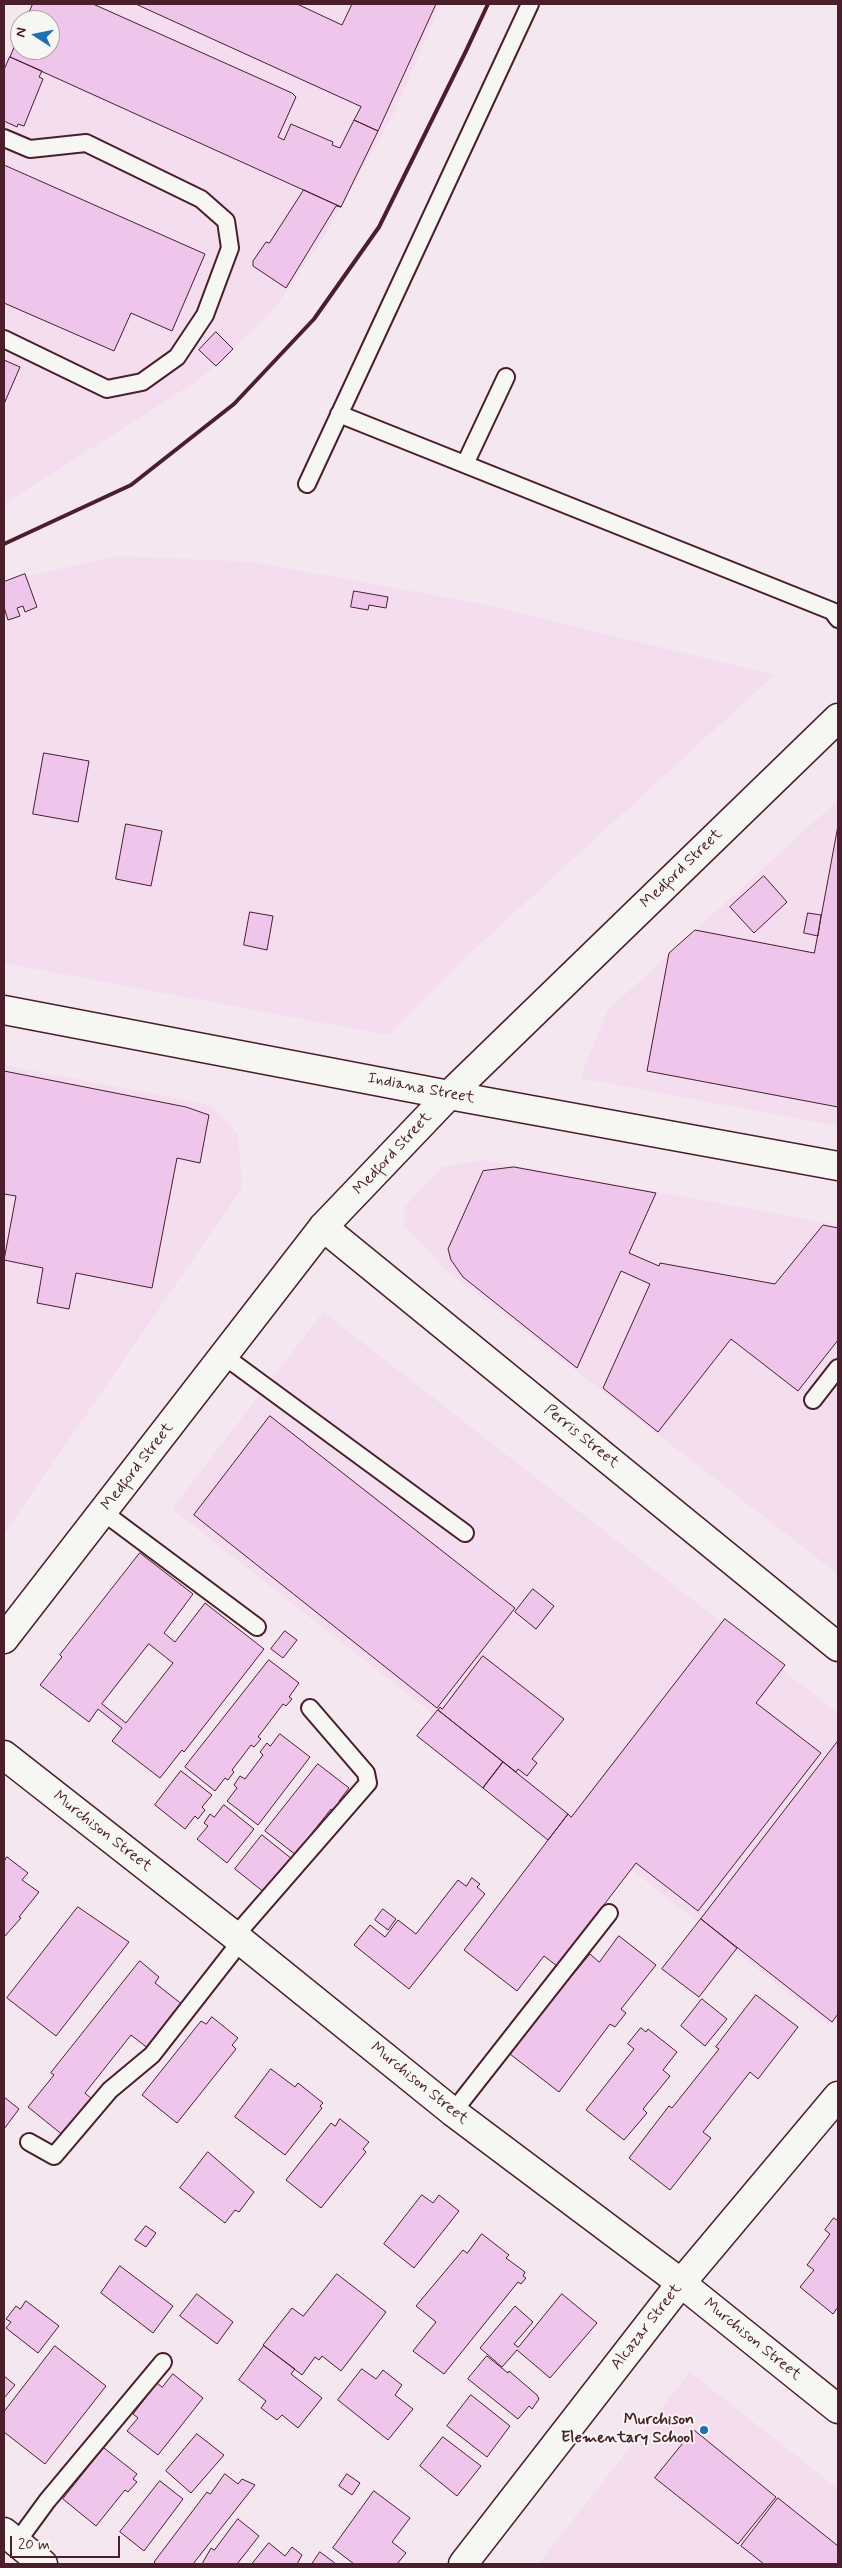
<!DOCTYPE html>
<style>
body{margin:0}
#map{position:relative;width:842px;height:2568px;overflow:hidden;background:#f4e7f0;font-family:Mynerve,sans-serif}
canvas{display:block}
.frame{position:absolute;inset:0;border:5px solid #4a1f2b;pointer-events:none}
.north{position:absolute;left:10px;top:10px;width:50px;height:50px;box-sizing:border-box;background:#f6f6f2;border:1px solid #b1a0a2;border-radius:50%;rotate:281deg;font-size:14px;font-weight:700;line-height:20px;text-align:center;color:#4a1f2b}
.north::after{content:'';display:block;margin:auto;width:18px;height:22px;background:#1f6fb2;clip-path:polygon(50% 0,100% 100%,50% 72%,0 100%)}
.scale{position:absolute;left:10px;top:2536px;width:110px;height:22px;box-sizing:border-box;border:2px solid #4a1f2b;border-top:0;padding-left:6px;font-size:15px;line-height:18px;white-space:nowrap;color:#4a1f2b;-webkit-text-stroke:4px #f6f6f2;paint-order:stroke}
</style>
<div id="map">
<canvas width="842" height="2568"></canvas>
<div class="frame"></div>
<div class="north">N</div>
<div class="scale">20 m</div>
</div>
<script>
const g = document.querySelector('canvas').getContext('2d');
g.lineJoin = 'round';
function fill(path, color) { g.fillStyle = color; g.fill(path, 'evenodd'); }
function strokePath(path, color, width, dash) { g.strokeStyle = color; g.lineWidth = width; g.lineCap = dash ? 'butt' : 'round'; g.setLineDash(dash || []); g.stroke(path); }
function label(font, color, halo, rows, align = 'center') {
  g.font = font + ' Mynerve,sans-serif'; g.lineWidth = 4; g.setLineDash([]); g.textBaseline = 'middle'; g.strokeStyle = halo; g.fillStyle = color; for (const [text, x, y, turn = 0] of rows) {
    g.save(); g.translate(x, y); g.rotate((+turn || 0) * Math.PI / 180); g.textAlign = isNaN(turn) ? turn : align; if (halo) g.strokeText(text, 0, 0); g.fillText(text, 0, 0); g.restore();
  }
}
const built = new Path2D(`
 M30,4H441L393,115L321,241L271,313L200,379L4,504V63L20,26V50H50V20H23Z
 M116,556L253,562L487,605L774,675L467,956L388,1035L4,963V582Z
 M838,800V1126L580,1078L608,1010Z
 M4,1065L210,1105L238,1134L242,1188L4,1534Z
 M484,1160L838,1225V1574L442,1267L433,1254L404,1226V1208L442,1167Z
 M323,1312L838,1713V2015L830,2026L172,1509Z
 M690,2372L838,2489V2564H538Z`);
const building = new Path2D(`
 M33,4H93L292,93L296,97L278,137L284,140L291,124L333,142L332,145L340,148L354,120L378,131L341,207L10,57L20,33V50H50V20H26Z
 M136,4H297L342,25L352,4H436L378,131L354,120L361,107Z
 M10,57L42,71L39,77L43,79L24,126L18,124L17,127L4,121V70Z
 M4,165L205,254L172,331L131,313L114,351L4,303Z
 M304,190L341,207L336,206L286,288L253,266V261L266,242L269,243Z
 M216,332L233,349L216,366L199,350Z
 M4,360L20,367L4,404Z
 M25,574L37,607L25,612L23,606L17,608L20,616L8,620L4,607V582Z
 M354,591L388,597L386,608L369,605L368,610L351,607Z
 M44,753L89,761L78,822L33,814Z
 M126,824L162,831L151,886L116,879Z
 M838,826V1107L647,1071L669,953L695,930L814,953Z
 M764,876L787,902L754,933L730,907Z
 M250,912L273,916L267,950L244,945Z
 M808,913L821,915L818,936L804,933Z
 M4,1071L186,1107L209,1115L200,1163L177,1158L152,1288L76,1273L69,1309L37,1303L43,1268L4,1260L16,1196L4,1194Z
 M514,1167L656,1193L629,1253L659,1266L660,1263L775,1284L823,1225L838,1228V1340L798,1391L731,1339L658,1432L603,1388L650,1284L621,1271L577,1368L463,1277L451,1260L448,1249L483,1171Z
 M270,1416L515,1608L437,1708L194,1515Z
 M140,1553L193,1594L164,1633L175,1642L205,1603L264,1649L184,1752L182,1750L160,1778L112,1741L122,1728L98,1709L89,1722L40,1685L62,1657L60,1655ZM149,1644L173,1663L126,1723L102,1704Z
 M533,1589L554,1606L536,1629L515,1612Z
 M725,1619L785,1665L756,1703L821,1753L698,1911L636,1863L557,1966L544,1956L517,1991L464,1950L568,1814L571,1817Z
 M285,1631L297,1640L283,1658L271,1649Z
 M483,1656L564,1719L532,1759L537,1763L527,1776L518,1769L516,1772L438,1710L440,1707L442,1709Z
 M269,1660L299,1683L289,1697L292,1699L286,1706L283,1704L258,1737L261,1739L254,1747L251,1745L232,1770L234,1772L228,1780L225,1778L215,1791L185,1767Z
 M438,1710L503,1762L483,1788L417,1736Z
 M280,1734L310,1757L258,1825L227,1801L237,1788L234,1785L240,1776L245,1779L263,1755L260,1752L267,1743L270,1746Z
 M838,1741V2014L832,2022L701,1919Z
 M503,1762L568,1814L548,1840L483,1788Z
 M318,1764L349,1788L339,1801L342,1803L335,1812L331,1809L312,1833L315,1836L296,1855L265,1831Z
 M181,1771L212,1795L202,1807L205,1810L198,1819L195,1816L185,1829L155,1805Z
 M224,1805L254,1829L227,1863L197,1839L208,1826L204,1823L210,1814L214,1817Z
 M262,1835L292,1859L265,1893L235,1869Z
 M7,1857L28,1873L22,1880L39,1892L19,1917L21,1918L4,1937V1862Z
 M472,1878L480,1884L477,1887L485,1894L409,1989L354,1945L370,1925L385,1937L398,1920L416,1934L458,1880L466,1886Z
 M78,1907L129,1942L56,2036L7,1998Z
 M383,1909L396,1919L388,1930L375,1920Z
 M701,1919L737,1948L699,1997L662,1969Z
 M619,1936L656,1965L621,2009L626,2013L615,2027L610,2024L559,2092L510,2054L550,2002L590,1954L599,1962Z
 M140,1961L159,1977L155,1983L183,2005L149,2049L131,2035L85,2093L93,2100L64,2136L28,2107L54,2075L51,2073Z
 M756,1995L798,2027L758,2079L750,2072L703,2132L711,2138L670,2190L629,2158L669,2106L672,2108L719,2049L716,2047Z
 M702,1999L727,2019L705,2046L681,2026Z
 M212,2017L238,2038L232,2045L236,2049L177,2123L142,2095L201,2021L206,2024Z
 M641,2028L646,2032L648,2029L677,2052L663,2070L670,2076L643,2109L647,2113L624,2140L586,2110L634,2049L628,2044Z
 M271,2069L295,2087L298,2083L323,2103L320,2106L322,2108L285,2155L235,2117Z
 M4,2097L19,2109L4,2129Z
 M340,2119L369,2142L363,2149L366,2152L321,2208L286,2180L331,2123L335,2126Z
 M208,2152L254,2192L239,2212L235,2210L225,2223L180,2188Z
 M422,2195L433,2203L439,2195L459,2211L414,2268L384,2244Z
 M834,2218L838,2221V2307L833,2314L800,2287L814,2270L807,2265L830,2234L825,2230Z
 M146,2226L156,2233L146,2247L135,2240Z
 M482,2234L509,2255L506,2258L525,2272L523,2276L526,2278L521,2284L518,2282L444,2374L413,2351L436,2322L416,2306L463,2250L467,2253Z
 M120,2266L173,2306L153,2333L101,2293Z
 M337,2274L386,2312L341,2371L322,2356L319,2360L315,2357L302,2375L263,2345L292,2308L303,2316Z
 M197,2294L233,2322L217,2344L180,2316Z
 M562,2294L597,2323L550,2378L517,2350L502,2367L480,2348L515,2306L533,2322L514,2344L518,2347Z
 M26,2301L59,2326L38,2353L6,2328L11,2322L6,2319L16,2306L20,2309Z
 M55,2346L106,2386L45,2464L4,2432V2412Z
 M264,2346L295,2369L291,2374L322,2398L298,2428L282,2415L277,2420L261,2408L266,2401L239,2380Z
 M487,2356L508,2373L509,2371L537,2395L539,2399L532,2409L529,2406L518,2419L468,2379Z
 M362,2369L376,2379L383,2370L402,2385L395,2395L413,2409L388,2440L338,2400Z
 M173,2374L203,2398L158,2455L127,2431L138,2418L133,2414L157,2383L162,2387Z
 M4,2376L15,2385L4,2398Z
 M471,2395L510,2426L487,2457L447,2426Z
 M694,2430L776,2497L738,2544L655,2478Z
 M197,2434L224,2455L191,2493L166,2471Z
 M443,2437L481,2466L457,2496L420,2466Z
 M104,2448L137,2474L133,2479L137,2482L128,2492L125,2490L96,2526L63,2499Z
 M225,2474L238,2484L242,2479L255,2485L193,2564H156L154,2562L207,2492L210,2494Z
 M347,2474L360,2483L352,2495L339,2486Z
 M160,2481L183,2499L144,2551L120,2532Z
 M374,2491L410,2518L392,2542L406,2553L397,2564H354L333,2548Z
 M778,2498L838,2546V2564H764L741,2546Z
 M238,2519L259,2536L237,2564H202L211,2548L214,2550Z
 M269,2543L285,2556L292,2547L302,2555L297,2564H252Z
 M320,2552L336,2564H312Z`);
const service = new Path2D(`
 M4,138L30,149L86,143L201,199L226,221L230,248L205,315L177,357L142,382L107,389L4,339
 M339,414L832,611L838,619
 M465,464L506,377
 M307,484L530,4
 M224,1356L465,1533
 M813,1400L838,1368
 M103,1512L257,1627
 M235,1936L368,1783L366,1773L310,1708
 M453,2112L609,1913
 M29,2142L54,2156L110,2090L152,2055L241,1941
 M17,2542L47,2501L163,2362`);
const minor = new Path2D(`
 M4,1010L449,1095
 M323,1227L838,1647
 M4,1755L235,1936L453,2112L681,2283L838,2409
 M4,2532L43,2564`);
const tertiary = new Path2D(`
 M449,1095L838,1166
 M463,2564L681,2283L838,2096`);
const secondary = new Path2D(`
 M4,1639L323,1227L449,1095L838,718`);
const rail = new Path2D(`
 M4,544L131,485L234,404L314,319L379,227L466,51L488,4`);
const markers = [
 [704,2430,5,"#1f6fb2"]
];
const streetNames = [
 ["Medford Street",682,869,-44],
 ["Indiana Street",421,1089,11],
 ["Medford Street",393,1154,-47],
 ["Perris Street",581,1437,39],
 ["Medford Street",138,1467,-52],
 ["Murchison Street",102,1832,38],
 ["Murchison Street",419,2084,39],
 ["Alcazar Street",647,2327,-52],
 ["Murchison Street",752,2340,39]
];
const poiNames = [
 ["Murchison",694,2421],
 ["Elementary School",694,2439]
];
fill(built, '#f3ddef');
fill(building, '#f0c5ec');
strokePath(building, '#4a1f2b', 1);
strokePath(service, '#4a1f2b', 20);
strokePath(minor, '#4a1f2b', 31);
strokePath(tertiary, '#4a1f2b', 31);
strokePath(secondary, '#4a1f2b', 31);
strokePath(service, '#f6f6f2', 16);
strokePath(minor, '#f6f6f2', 28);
strokePath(tertiary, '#f6f6f2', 28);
strokePath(secondary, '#f6f6f2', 28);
strokePath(rail, '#4a1f2b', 4);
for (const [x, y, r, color] of markers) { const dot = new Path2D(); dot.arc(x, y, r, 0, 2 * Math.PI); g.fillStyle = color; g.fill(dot); strokePath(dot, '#f6f6f2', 2); }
label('16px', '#4a1f2b', '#f6f6f2', streetNames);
label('bold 16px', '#4a1f2b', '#f6f6f2', poiNames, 'right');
</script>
